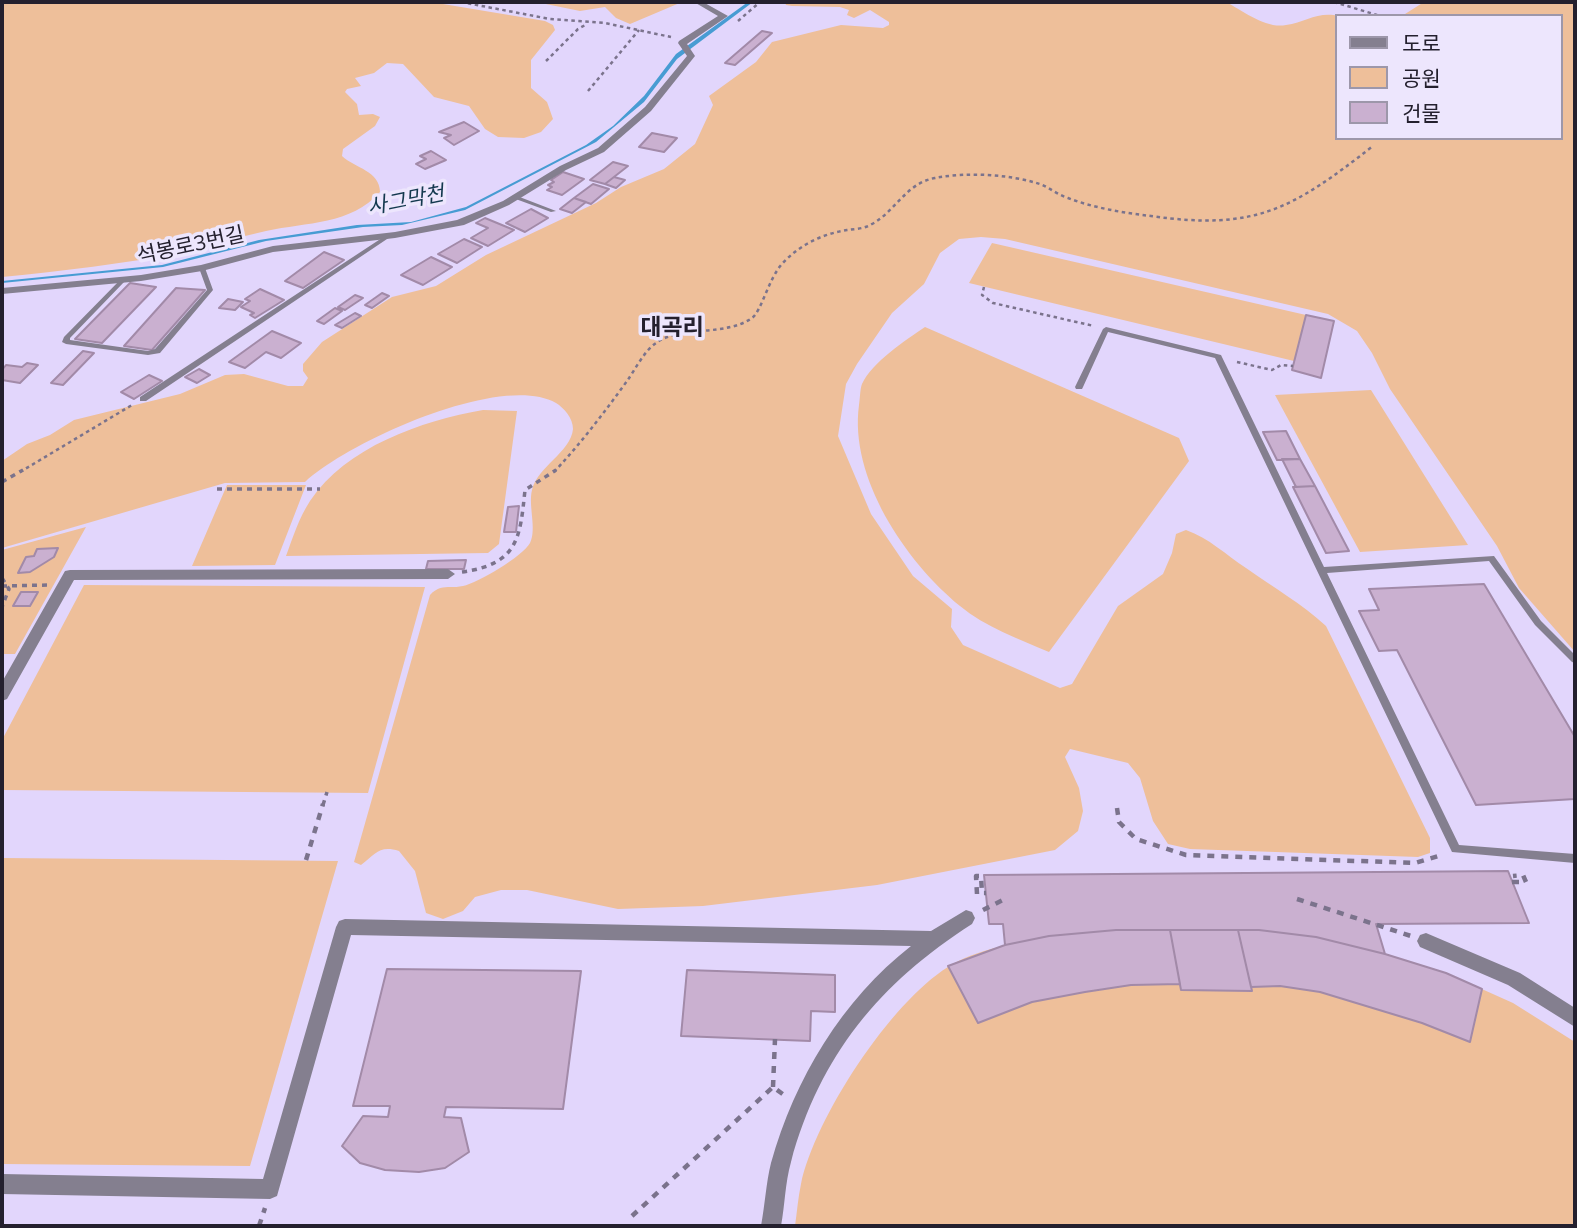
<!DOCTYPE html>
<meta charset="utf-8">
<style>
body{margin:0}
#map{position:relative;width:1577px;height:1228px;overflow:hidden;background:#e2d6fc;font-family:"Nunito Sans","Noto Sans KR",sans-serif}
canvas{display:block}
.frame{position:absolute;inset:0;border:4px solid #24202e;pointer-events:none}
.legend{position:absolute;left:1335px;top:14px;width:228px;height:126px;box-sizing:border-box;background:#ede6fd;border:2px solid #9d97aa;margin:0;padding:9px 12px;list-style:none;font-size:21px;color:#24202e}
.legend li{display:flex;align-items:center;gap:14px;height:35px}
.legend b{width:35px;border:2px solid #9d97aa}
</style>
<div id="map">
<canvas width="1577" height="1228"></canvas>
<div class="frame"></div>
<ul class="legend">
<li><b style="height:9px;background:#847f8f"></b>도로</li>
<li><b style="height:19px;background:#eebf9a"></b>공원</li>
<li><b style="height:19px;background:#cab0d0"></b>건물</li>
</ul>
</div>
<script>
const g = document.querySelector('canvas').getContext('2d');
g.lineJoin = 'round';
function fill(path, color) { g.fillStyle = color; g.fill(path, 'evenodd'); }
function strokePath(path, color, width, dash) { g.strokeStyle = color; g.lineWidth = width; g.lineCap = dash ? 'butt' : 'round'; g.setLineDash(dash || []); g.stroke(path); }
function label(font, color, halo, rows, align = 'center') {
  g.font = font + ' "Nunito Sans","Noto Sans KR",sans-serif'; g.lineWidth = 7; g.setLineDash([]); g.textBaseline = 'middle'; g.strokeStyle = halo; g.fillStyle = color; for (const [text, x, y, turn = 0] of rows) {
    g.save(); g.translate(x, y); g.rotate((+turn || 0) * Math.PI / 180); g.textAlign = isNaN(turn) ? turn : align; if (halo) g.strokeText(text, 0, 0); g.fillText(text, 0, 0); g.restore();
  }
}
const green = new Path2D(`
 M2,2H431L545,21L553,25L555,30L531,60V88L547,102L553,119L541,132L524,138L498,137L485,129L469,106L434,97L403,64L387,63L374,73L355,78L361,86L347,89L345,92L357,104L359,115L373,114L380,117L375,126L343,149L342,156C355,168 380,171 380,192C351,225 307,222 266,231C238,237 211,247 183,252C123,264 63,271 2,277Z
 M536,2H682L630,24L616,18L605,7L580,11Z
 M785,2H1226C1243,11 1266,29 1286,25C1306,22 1318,11 1339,16L1337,138H1561V16L1405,14L1424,2H1575V652L1519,588L1497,546L1390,389L1372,353L1357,331L1328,314L1005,239L981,237L959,239L940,253L924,284L892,313L857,364L846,384L838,436L871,514L913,576L952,609L951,627L963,645L1060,688L1072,684L1118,606L1163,574L1172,553L1176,534L1186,530C1209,538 1226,555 1246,568C1274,588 1301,603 1326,626L1430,838V853L1418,857L1190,849L1168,844L1153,821L1140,778L1128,763L1070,749L1065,757L1079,788L1083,811L1078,831L1055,850L877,885L703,906L618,909L527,890H501L475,897L463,911L443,919L426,913L415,871L399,851C379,845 376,854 361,865L354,862L430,595C441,583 449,589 463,586C478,583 523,556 530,543C537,529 528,506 532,490C537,467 571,452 573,429C573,418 564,408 556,403C501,372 348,442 305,482L225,483L2,548V461L27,444L50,435L74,420L180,394L225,375L244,374L288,386H303L308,378L303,371V364L322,342L392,297L436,286L486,255L596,203L621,187L664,169L695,144L713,105L709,96L756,62L772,42L841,25L883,28L889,25V22L870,10L854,18L847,15L849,10L840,7L792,6L786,5Z
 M992,243L1306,315L1294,361L969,283Z
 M925,327L1179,438L1189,461L1049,652C1019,639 985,627 960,606C905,561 849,477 859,405C860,399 860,389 862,384C872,362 906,340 925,327Z
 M1371,390L1468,545L1360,552L1275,395Z
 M483,410L517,411L499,544L488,553L286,556C293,537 299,518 310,501C346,447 421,421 483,410Z
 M227,485H306L275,565L192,566Z
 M86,527L15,654H2V550Z
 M84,585L425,587L368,793L2,790V740Z
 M2,858L338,861L250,1166L2,1164Z
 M1049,936L1316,937L1385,954L1446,973L1513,1003L1575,1042V1226H795C797,1212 798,1198 801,1184C815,1118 890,1003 948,967C974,950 1019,942 1049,936Z`);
const water = new Path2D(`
 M748,2H753L677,59L644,102L596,142L465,210L402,225L363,227L266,241L163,267L2,283V281L162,265L259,240L357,225L411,222L466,207L586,145L613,126L644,96L676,54Z`);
const building = new Path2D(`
 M762,31L772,33L735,65L725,63Z
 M464,122L479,131L454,145L444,138L451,135L439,132Z
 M652,133L677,138L664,152L639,147Z
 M431,151L446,160L425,169L416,164L426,159L420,156Z
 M613,162L628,166L605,184L590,180Z
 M563,172L584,179L562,195L547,190L552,187L548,185L554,182L551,180Z
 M614,177L625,180L616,188L605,184Z
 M593,184L609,189L591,204L574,198Z
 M574,198L586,202L572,213L560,209Z
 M531,209L548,218L525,232L506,223Z
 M485,218L514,230L488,246L471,238L488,228L476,223Z
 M464,239L482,247L457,263L438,254Z
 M324,252L344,260L303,288L285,281Z
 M431,257L452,267L423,285L401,275Z
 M130,283L156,287L102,343L75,339Z
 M176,288L205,290L152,350L124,346Z
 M260,289L284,300L255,318L250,315L254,313L241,307L250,301L245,299Z
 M382,293L389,296L372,308L365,305Z
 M355,295L363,298L345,310L338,307Z
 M228,299L243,302L235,310L219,308Z
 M335,308L342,311L324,324L317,321Z
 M355,313L361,316L342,328L335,325Z
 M1306,315L1334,321L1321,378L1292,370Z
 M272,331L301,343L281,358L266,352L245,368L229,362Z
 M83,351L94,353L63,385L51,383Z
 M27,363L38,365L20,383L2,380V370L6,365L22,367Z
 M199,369L210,375L197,383L185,377Z
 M149,375L162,381L134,399L121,392Z
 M1286,431L1300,459L1277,460L1263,432Z
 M1282,459H1300L1315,486L1296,487Z
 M1315,486L1349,551L1326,553L1293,487Z
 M519,506L516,532H504L508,507Z
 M58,548L54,557L30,572L18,573L26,557L34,556L37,549Z
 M466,560L464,569H426L428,561Z
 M1484,584L1575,737V799L1476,805L1397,650L1379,651L1359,611L1379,610L1369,589Z
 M21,592H38L30,606H13Z
 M1508,871L1529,923L1376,924L1385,954L1316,937L1259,930H1116L1049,936L1005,945L1003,924H989L984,875Z
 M1116,930H1170L1180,984L1131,985L1085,992L1032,1002L978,1023L948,966L1005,945L1049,936Z
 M1170,930H1238L1252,991L1181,990Z
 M1238,930H1259L1316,937L1385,954L1446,973L1482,989L1470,1042L1422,1023L1320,992L1280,986L1251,987Z
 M387,969L581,971L563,1109L446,1107L444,1117L461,1118L469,1152L445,1168L419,1172L385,1170L360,1163L342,1146L363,1116L388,1117L390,1106H353Z
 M687,970L835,975V1012L811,1011L810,1041L681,1036Z`);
const pathFar2 = new Path2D(`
 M461,2L550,19L605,23L671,37
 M1334,2L1377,15
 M738,21L760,2
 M546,61L578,29L587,24
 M588,91L639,30
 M984,287L982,295L993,303L1094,326
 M1237,362L1272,370L1281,365L1293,366
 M20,472L132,405
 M554,472C581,443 604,413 627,381C635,370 644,351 656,343C680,325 725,337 752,318C761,312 769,278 782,264C799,245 822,234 847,230C855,229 864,229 872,224C896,211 906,183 935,178C967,172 1008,174 1040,184C1050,188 1058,195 1068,198C1094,208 1124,213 1151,216C1256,231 1292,209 1373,146`);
const pathFar1 = new Path2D(`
 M2,482L23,470
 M217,489H320
 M462,572C519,564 520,537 525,490L556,470
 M2,578L9,589L2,607
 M2,586L48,585
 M323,805L327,792`);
const path = new Path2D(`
 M1117,808L1119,822L1136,839L1186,855L1415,863L1442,855
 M306,860L323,804
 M1512,882H1526L1523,875L1513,876
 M977,894L976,876H981L982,893H986
 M1297,899L1411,936
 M983,910L1003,900
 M773,1087L775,1039
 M632,1216L773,1087L784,1095
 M259,1226L265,1208`);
const lane = new Path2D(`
 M513,196H517L556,211L551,212L513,198Z
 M388,234L390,235V237L146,401H140V397Z
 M202,266L205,268L213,290L160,353L148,355L66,344L62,342L64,337L121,279L123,278L126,280L125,281L70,338V340L148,351L155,349L207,290L199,268Z
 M1106,327L1221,355L1324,567L1494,556L1541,621L1575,655V663L1572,662L1535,625L1489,561L1327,573L1459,845L1575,854V863L1452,852L1215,358L1108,332L1083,387L1082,389H1076L1075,387L1103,329Z`);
const street = new Path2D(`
 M694,2H703L728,16L687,44L695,56L651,111L604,152L566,170L509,205L464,225L395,238L273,252L202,271L141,281L2,294V288L141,275L201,265L273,246L395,232L457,220L503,201L560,166L598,148L645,107L687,56L678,43L679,41L718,16Z
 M448,569L455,574L448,579L74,580L7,699L2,701V682L65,571L70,570Z
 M966,910L972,912L975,918L972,924C880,983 820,1055 791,1162C785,1183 785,1205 781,1226H761C765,1205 766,1183 771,1163C795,1078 842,1000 911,946L351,935L277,1196L270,1199L2,1194V1174L263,1179L336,927L339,921L345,919L931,931Z
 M1426,933L1520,973L1575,1008V1027L1508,985L1420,947L1417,941L1420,935Z`);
const farWaternames = [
 ["사그막천",406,202,-11]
];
const farStreetnames = [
 ["석봉로3번길",191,247,-12]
];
const farQuarternames = [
 ["대곡리",672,329]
];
fill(green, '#eebf9a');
fill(water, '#479cd3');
fill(building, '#cab0d0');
strokePath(building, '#a28aa8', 2);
strokePath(pathFar2, '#7b738c', 2.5, [3.5, 3.5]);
strokePath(pathFar1, '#7b738c', 3.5, [5, 5]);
strokePath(path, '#7b738c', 4.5, [7, 7]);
fill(lane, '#847f8f');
fill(street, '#847f8f');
label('italic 21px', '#13384e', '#ede6fd', farWaternames);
label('21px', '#24202e', '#ede6fd', farStreetnames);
label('bold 23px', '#24202e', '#ede6fd', farQuarternames);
</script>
